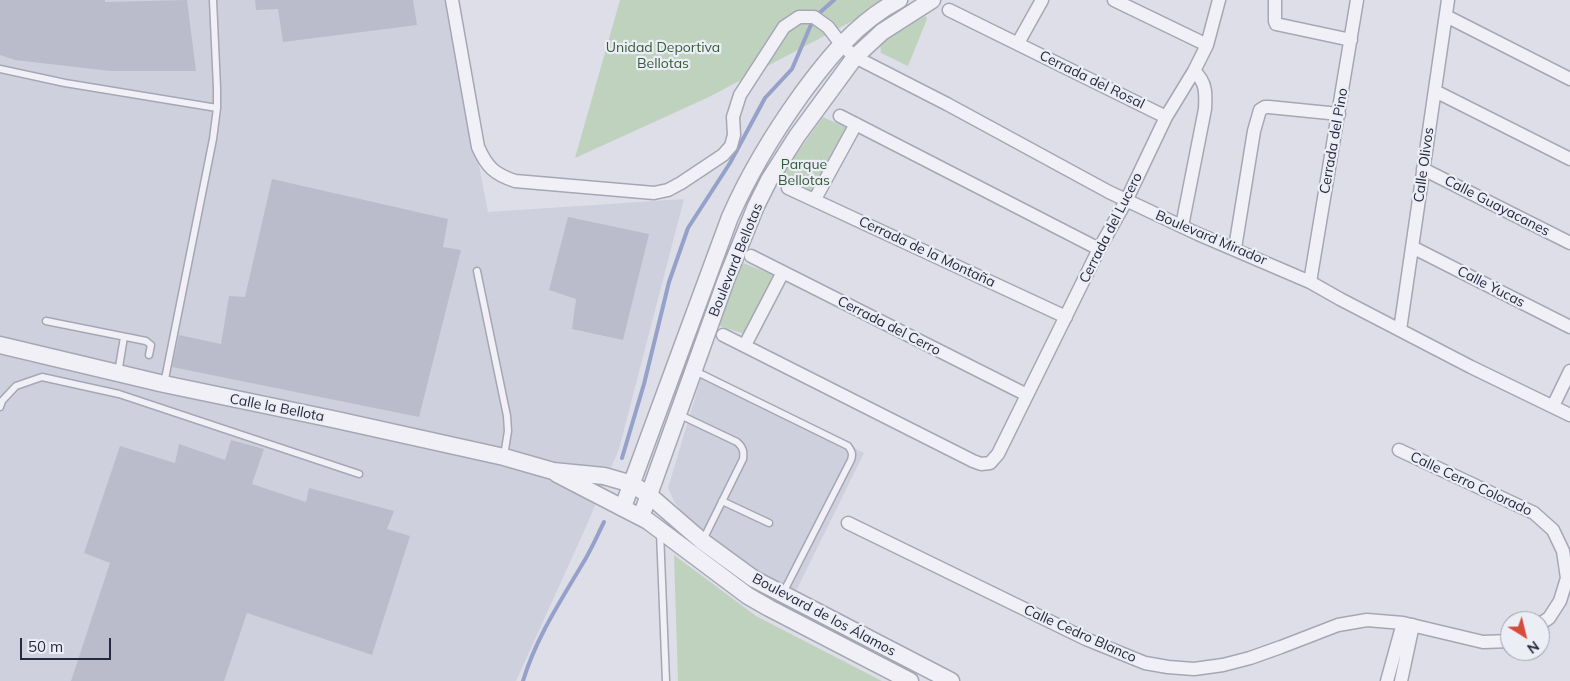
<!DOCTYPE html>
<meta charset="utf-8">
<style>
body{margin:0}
#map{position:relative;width:1570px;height:681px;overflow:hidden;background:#dddee8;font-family:Mulish,sans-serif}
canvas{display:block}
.north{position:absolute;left:1500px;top:611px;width:50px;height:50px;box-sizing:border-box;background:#eceef5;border:1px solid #9d9fac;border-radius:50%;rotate:144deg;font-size:14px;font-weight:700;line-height:20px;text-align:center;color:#26283f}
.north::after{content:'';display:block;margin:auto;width:18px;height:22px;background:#d54d3a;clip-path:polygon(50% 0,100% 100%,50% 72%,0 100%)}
.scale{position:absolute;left:20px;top:638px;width:91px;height:22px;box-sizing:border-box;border:2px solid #26283f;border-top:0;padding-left:6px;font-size:15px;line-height:18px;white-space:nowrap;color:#26283f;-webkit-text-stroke:4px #eceef5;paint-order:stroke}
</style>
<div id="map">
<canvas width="1570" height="681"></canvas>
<div class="north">N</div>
<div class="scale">50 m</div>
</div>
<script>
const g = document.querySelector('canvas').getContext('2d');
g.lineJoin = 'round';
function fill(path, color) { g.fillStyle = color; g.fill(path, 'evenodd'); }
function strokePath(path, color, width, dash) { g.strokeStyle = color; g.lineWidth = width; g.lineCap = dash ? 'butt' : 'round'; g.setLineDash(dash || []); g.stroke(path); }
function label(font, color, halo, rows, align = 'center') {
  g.font = font + ' Mulish,sans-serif'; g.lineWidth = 4.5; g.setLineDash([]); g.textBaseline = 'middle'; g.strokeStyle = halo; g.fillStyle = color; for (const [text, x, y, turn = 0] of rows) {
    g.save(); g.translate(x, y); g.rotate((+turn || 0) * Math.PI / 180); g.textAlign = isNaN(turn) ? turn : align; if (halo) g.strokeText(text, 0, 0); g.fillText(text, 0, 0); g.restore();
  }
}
const built = new Path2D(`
 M0,0H447L488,212L684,199L619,449L585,529L516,681H0Z
 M703,371L864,453L796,591L754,572L694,526L675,503L668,488Z`);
const green = new Path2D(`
 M620,0H892L709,97L575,158Z
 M926,16L927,19L908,66L881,53L880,42L919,19Z
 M823,117L847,128L811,197L778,180Z
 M743,263L773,275L744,334L717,325Z
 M674,555L756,616L882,681H678Z`);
const stream = new Path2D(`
 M817,15L834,0
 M622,458L644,384L669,282L688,228L730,163L765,98L792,69L813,20
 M523,681C536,638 560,602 583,563C591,550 597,536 604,522`);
const building = new Path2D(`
 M0,0H105V2L187,0L196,71H110L15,60L0,55Z
 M255,0H413L417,25L283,42L278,9L256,10Z
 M272,179L448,219L443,247L461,250L419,417L172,367L179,335L221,344L229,296L245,297Z
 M568,217L649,234L623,340L572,329L576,299L549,290Z
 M231,440L264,449L252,484L306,502L309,488L394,511L387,529L410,536L372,655L247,613L224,681H71L110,563L84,553L120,446L175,463L179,444L225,460Z`);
const service = new Path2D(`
 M0,69L65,83L217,108V88L213,0
 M477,271L507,416L508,431L504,456
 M46,321L146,341L151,345L149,355
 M693,370L848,446C852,451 853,454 851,460L783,593
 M118,373L124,337
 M164,384L213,139L217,108
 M0,407L2,401L16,386L42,377L119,394L359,474
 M678,414L737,442C743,447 744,451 743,459L703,540
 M722,501L769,523
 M660,532L666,681`);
const minor = new Path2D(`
 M452,0L478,147C487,167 494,174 515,181L654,193L668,190L681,183L723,155L731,146L734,135L733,117L740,95L784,27L799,17H814L828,27L841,44L855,57L947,104L1109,192L1198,234L1310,282L1340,299L1471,367L1570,415
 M1114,0L1207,45
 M1275,0V21L1276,24L1351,40
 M949,10L1166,117
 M1446,16L1570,79
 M1018,43L1042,0
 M1435,91L1570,159
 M840,116L1099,249
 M1423,169L1570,243
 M788,188L1066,317
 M815,199L856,124
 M1182,226L1205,109C1206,92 1206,82 1194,71
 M1412,247L1570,327
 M1235,248L1254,131L1260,110L1265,107H1269L1339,114
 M751,256L1027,395
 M1310,282L1357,0
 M1400,330L1448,0
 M723,335L973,461L981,464L990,463L998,454L1099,249L1126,201L1166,117L1194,71L1207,45L1219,0
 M745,345L783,272
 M1553,406L1570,371
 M1399,450L1534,513L1553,530L1563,551L1567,578L1560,601L1549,618L1540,624
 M848,523L1086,639L1145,663L1168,667L1194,669L1223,665L1250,658L1281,647L1338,625L1367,620L1403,623L1483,642L1510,641
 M1387,681L1403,623
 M1401,681L1413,625`);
const tertiary = new Path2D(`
 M0,345L164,384L337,420L504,457L553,471L604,476L632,484L650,496L702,541L754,579L951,681
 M557,474L648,521L748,596L769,608L910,681
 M623,507L730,217C749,174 773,134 801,95C828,58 857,22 899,0
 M641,517L726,280L756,206L769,180L797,136L855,57L882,32L932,0`);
const parkNames = [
 ["Unidad Deportiva",663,48],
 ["Bellotas",663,64],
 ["Parque",804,165],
 ["Bellotas",804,181]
];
const streetNames = [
 ["Cerrada del Rosal",1092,80,26],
 ["Cerrada del Pino",1334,141,-80],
 ["Calle Olivos",1424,165,-82],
 ["Calle Guayacanes",1497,206,27],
 ["Cerrada del Lucero",1111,228,-63],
 ["Boulevard Mirador",1211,238,23],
 ["Cerrada de la Montaña",927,252,25],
 ["Boulevard Bellotas",736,260,-68],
 ["Calle Yucas",1491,287,27],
 ["Cerrada del Cerro",889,326,27],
 ["Calle la Bellota",277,408,11],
 ["Calle Cerro Colorado",1471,484,25],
 ["Boulevard de los Álamos",824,615,28],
 ["Calle Cedro Blanco",1080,634,24]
];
fill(built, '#cfd0dd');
fill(green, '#bed2be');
strokePath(stream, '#96a1ca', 4);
fill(building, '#babccb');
strokePath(service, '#a6a7b5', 9);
strokePath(minor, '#a6a7b5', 15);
strokePath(tertiary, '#a6a7b5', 19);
strokePath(service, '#f0f0f6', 6);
strokePath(minor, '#f0f0f6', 12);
strokePath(tertiary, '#f0f0f6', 16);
label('14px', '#325b36', '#eceef5', parkNames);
label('14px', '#26283f', '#eceef5', streetNames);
</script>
